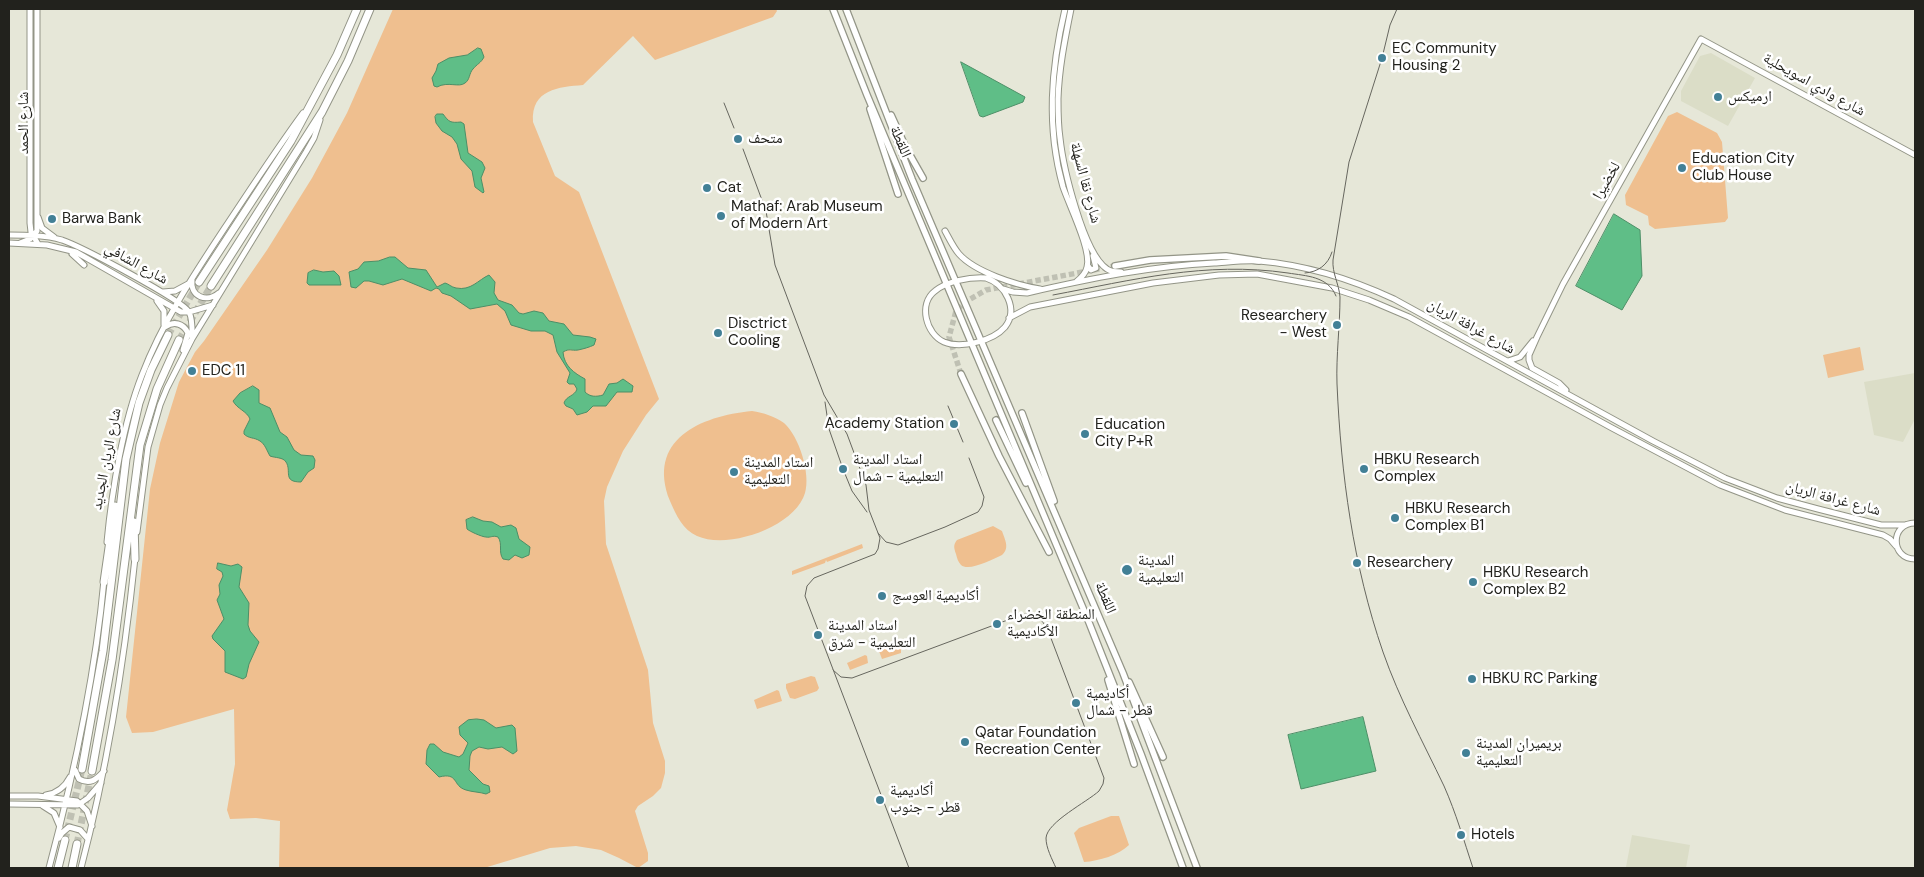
<!DOCTYPE html>
<meta charset="utf-8">
<style>
body{margin:0}
#map{position:relative;width:1924px;height:877px;overflow:hidden;background:#e6e7d8;font-family:"DM Sans",sans-serif}
canvas{display:block}
.frame{position:absolute;inset:0;border:10px solid #22221d;pointer-events:none}
</style>
<div id="map">
<canvas width="1924" height="877"></canvas>
<div class="frame"></div>
</div>
<script>
const g = document.querySelector('canvas').getContext('2d');
g.lineJoin = 'round';
function fill(path, color) { g.fillStyle = color; g.fill(path, 'evenodd'); }
function strokePath(path, color, width, dash) { g.strokeStyle = color; g.lineWidth = width; g.lineCap = dash ? 'butt' : 'round'; g.setLineDash(dash || []); g.stroke(path); }
function label(font, color, halo, rows, align = 'center') {
  g.font = font + ' "DM Sans","Noto Naskh Arabic",sans-serif'; g.lineWidth = 5; g.setLineDash([]); g.textBaseline = 'middle'; g.strokeStyle = halo; g.fillStyle = color; for (const [text, x, y, turn = 0] of rows) {
    g.save(); g.translate(x, y); g.rotate((+turn || 0) * Math.PI / 180); g.textAlign = isNaN(turn) ? turn : align; if (halo) g.strokeText(text, 0, 0); g.fillText(text, 0, 0); g.restore();
  }
}
const built = new Path2D(`
 M1711,53L1755,78L1728,126L1681,101V91L1700,56Z
 M1915,373V419L1903,442L1874,435L1864,382Z
 M1632,835L1690,845L1686,868L1626,867Z`);
const green = new Path2D(`
 M393,9H776L777,11L773,17L655,60L633,36L583,85C559,87 531,89 533,122L555,176L579,192L659,399L646,415L623,451L607,487L604,501L606,544L648,670L653,723L665,761V773L661,788L653,796L638,806L635,811L648,853V861L638,868L619,858L601,850L576,846L550,848L484,868H279L280,821L256,818L230,819L227,810L235,764L234,709L153,732L132,733L126,717L150,489L160,443L179,382L195,352L204,341L267,250L312,178L347,113Z
 M1677,112L1717,133L1722,142L1728,218L1725,222L1655,229L1649,225L1648,216L1626,205L1625,195L1668,116Z
 M1860,347L1864,370L1828,378L1823,355Z
 M752,411C764,413 774,416 784,423C799,436 811,474 805,493C795,527 728,550 697,536C683,530 676,515 670,501C646,440 700,416 752,411Z
 M993,526L1002,531C1005,540 1010,548 1002,555C993,559 969,572 961,565C958,562 957,558 956,554C954,548 953,545 957,540Z
 M862,544L863,548L827,562L826,560L825,563L792,575V571Z
 M897,641L901,645V653L882,659L879,651L881,649C887,647 891,643 897,641Z
 M865,655L867,656L868,663L850,670L847,663Z
 M811,676L815,677L819,688L817,691L795,699L790,698L786,688V684Z
 M777,690L779,691L782,701L757,709L754,700Z
 M1111,816H1119L1129,845C1119,855 1099,861 1084,862L1074,833L1079,828Z`);
const water = new Path2D(`
 M478,48L481,49L484,57C481,63 477,64 473,69C469,73 470,80 465,83C459,88 448,81 437,87L434,86L432,78L436,71L438,64L449,58L467,55Z
 M961,62L1025,97L1023,102L983,117L980,116Z
 M437,114H443C449,122 450,123 461,122L464,124L468,153L482,162L485,168L481,178L484,192L483,193L475,187L472,171L461,159L457,144L452,137L442,131L436,123L435,117Z
 M1614,214L1640,230L1642,276L1622,310L1576,286Z
 M390,257H395L408,268L426,270L437,287L445,283C449,284 451,287 456,288C471,291 478,280 489,275L495,282L494,293L498,300L512,305L519,313L523,314L534,311L543,313L549,321L564,324L573,335L590,337L596,339L594,345C590,347 583,349 578,350C571,351 570,348 563,352C564,366 574,373 585,379V392C590,397 596,397 603,395L609,384L617,383L623,379L633,386L632,392H617L606,406H593L587,412L577,415L573,409L566,406L564,403C566,396 575,396 577,389L574,384H569L567,382L570,373L557,352L553,335L545,331H531L511,325L505,311L497,304L470,309L451,296L442,293L439,289L436,288L431,291L402,279L383,285L369,281H364L356,288L351,287L349,272L358,269L364,262L378,261Z
 M314,270L323,272L334,271L339,276L341,285H309L307,283L308,273Z
 M253,386L259,390V403L270,408L280,432L287,437L294,450L301,455L313,456L315,460L314,468L308,472L301,482C282,482 292,471 286,462C283,457 275,458 270,456C267,451 265,444 260,441C254,437 249,439 244,434V431L250,419C247,411 237,409 233,401L240,393Z
 M473,517L483,521L492,522L501,527L511,525L516,528L519,539L530,547L529,555L522,558L515,555L509,560L503,559C498,552 503,544 498,537C492,535 491,538 486,537C482,537 469,531 467,529L466,520Z
 M218,563L231,566L238,564L242,567L239,587L249,603L248,625L250,631L259,642L249,664L246,677L243,679L225,672V651L213,639L212,636L224,619L217,600L220,594L219,585L223,576L222,572L217,569Z
 M1363,717L1376,771L1301,789L1288,735Z
 M477,719L484,720L496,728L512,725L515,728L517,751L513,754L502,747L488,749L479,747L472,751L470,756L469,770L483,784L489,786L490,792L486,794C480,792 472,792 466,790C452,786 459,772 439,777L426,764L427,750L430,744H434L443,752L459,757L463,754L468,743L460,735L459,727L468,720Z`);
const primaryTunnel = new Path2D(`
 M961,374L949,337L956,311L965,302L986,290L1115,266`);
const highwayTunnel = new Path2D(`
 M168,335L199,282
 M179,340L211,286
 M65,840L82,769
 M77,844L92,771`);
const secondary = new Path2D(`
 M30,9V223L31,232L38,244
 M1065,9C1051,68 1046,127 1063,187C1069,205 1092,251 1087,267C1086,273 1081,278 1076,282
 M1071,9C1065,39 1059,68 1058,99C1058,112 1058,125 1060,138C1063,166 1083,253 1107,269C1111,272 1117,272 1121,272
 M38,217L42,228L54,237
 M945,231C949,238 953,247 959,254C975,272 1016,285 1040,289
 M9,235C26,235 45,235 62,240C80,246 181,299 189,312C193,320 192,330 192,338
 M9,243L47,245L76,252L181,312H189L213,305
 M20,243L30,239L37,231V9
 M72,254L84,265
 M1088,266L1091,270L1096,268L1093,256
 M986,278C1005,284 1019,309 1005,327C993,341 961,349 944,342C926,334 918,304 935,291C947,281 970,277 986,278Z
 M192,280C190,297 207,303 219,293
 M1003,289L1013,292L1027,293C1088,279 1151,266 1214,263C1229,262 1245,260 1259,261C1306,265 1351,279 1394,299L1653,441L1725,478L1777,498L1818,509L1881,525H1905
 M163,292L175,291L188,284
 M157,301L164,311V325
 M1009,318L1030,307L1153,283L1219,275L1257,274L1332,288L1369,300L1409,317L1612,428L1720,485L1785,510L1883,535L1890,539L1896,546
 M165,327C174,321 183,323 188,333L183,350
 M1508,361L1520,357L1533,341
 M1566,390L1559,383L1532,368L1529,360V355L1537,337L1563,284L1701,39L1915,155
 M1915,523C1890,523 1890,559 1915,559
 M137,532L148,447L160,405L167,388L192,339L306,152L314,138L320,120
 M107,542C112,490 123,423 142,375C162,323 193,276 224,229C250,190 275,151 303,113
 M75,770L79,779C90,785 96,780 104,771
 M46,795C58,793 65,787 70,777
 M9,796H38L77,801L87,811L92,826
 M9,804L78,805L88,798L101,783
 M43,806L54,813L60,827
 M59,838L62,833L69,827L80,830L88,839
 M49,868C74,774 95,678 104,580
 M81,868C108,765 124,664 135,558`);
const primary = new Path2D(`
 M833,9L867,95L1088,620L1141,754L1183,868
 M846,9L912,179L1123,673L1197,868
 M870,109L898,194
 M891,115L906,148L923,178
 M1115,266L1150,260L1226,256L1259,261
 M961,374L999,456L1049,552
 M1022,413L1054,501
 M996,420L1026,483
 M1108,680L1134,764
 M1129,682L1163,757`);
const highway = new Path2D(`
 M199,282L291,141L337,55L357,9
 M211,286L322,112L348,61L370,9
 M134,522L135,559
 M104,582L115,506
 M82,769L103,651L126,459L139,403L151,370L168,335
 M92,771L112,660L140,445L157,389L179,340
 M58,868L65,840
 M72,868L77,844`);
const tram = new Path2D(`
 M1397,9L1390,25L1382,58L1349,162L1333,260C1332,273 1339,284 1340,297C1340,326 1336,355 1337,384C1341,475 1353,565 1383,652C1399,698 1423,742 1444,786C1456,813 1464,841 1473,868
 M724,103L734,128
 M743,149L766,211L775,265L824,395L847,434L866,485L869,510L880,538L878,549L875,554L814,578L807,586L805,596L909,868
 M1305,273C1318,272 1328,265 1332,252
 M1053,295C1133,280 1205,261 1288,273C1306,276 1328,276 1336,296
 M825,402L829,429L843,469L852,491L867,512
 M948,406L963,442
 M878,533L886,542L898,545L945,527L978,512L982,506L984,497L969,458
 M833,670L841,677L852,678L1021,615C1036,611 1043,620 1049,633L1104,778L1103,784L1099,791C1087,802 1047,822 1046,838C1046,848 1052,859 1056,868`);
const markers = [
 [1382,58,5,"#428096"],
 [1718,97,5,"#428096"],
 [738,139,5,"#428096"],
 [1682,168,5,"#428096"],
 [707,188,5,"#428096"],
 [721,216,5,"#428096"],
 [52,219,5,"#428096"],
 [1337,325,5,"#428096"],
 [718,333,5,"#428096"],
 [192,371,5,"#428096"],
 [954,424,5,"#428096"],
 [1085,434,5,"#428096"],
 [843,469,5,"#428096"],
 [1364,469,5,"#428096"],
 [734,472,5,"#428096"],
 [1395,518,5,"#428096"],
 [1357,563,5,"#428096"],
 [1127,570,6,"#428096"],
 [1473,582,5,"#428096"],
 [882,596,5,"#428096"],
 [997,624,5,"#428096"],
 [818,635,5,"#428096"],
 [1472,679,5,"#428096"],
 [1076,703,5,"#428096"],
 [965,742,5,"#428096"],
 [1466,753,5,"#428096"],
 [880,800,5,"#428096"],
 [1461,835,5,"#428096"]
];
const poiNames = [
 ["EC Community",1392,49],
 ["Housing 2",1392,66],
 ["ارميكس",1728,97],
 ["متحف",748,139],
 ["Education City",1692,159],
 ["Club House",1692,176],
 ["Cat",717,188],
 ["Mathaf: Arab Museum",731,207],
 ["of Modern Art",731,224],
 ["Barwa Bank",62,219],
 ["Researchery",1327,316,"right"],
 ["- West",1327,333,"right"],
 ["Disctrict",728,324],
 ["Cooling",728,341],
 ["EDC 11",202,371],
 ["Academy Station",944,424,"right"],
 ["Education",1095,425],
 ["City P+R",1095,442],
 ["استاد المدينة",853,460],
 ["التعليمية - شمال",853,477],
 ["HBKU Research",1374,460],
 ["Complex",1374,477],
 ["استاد المدينة",744,463],
 ["التعليمية",744,480],
 ["HBKU Research",1405,509],
 ["Complex B1",1405,526],
 ["المدينة",1138,561],
 ["التعليمية",1138,578],
 ["Researchery",1367,563],
 ["HBKU Research",1483,573],
 ["Complex B2",1483,590],
 ["أكاديمية العوسج",892,596],
 ["المنطقة الخضراء",1007,615],
 ["الأكاديمية",1007,632],
 ["استاد المدينة",828,626],
 ["التعليمية - شرق",828,643],
 ["HBKU RC Parking",1482,679],
 ["أكاديمية",1086,694],
 ["قطر - شمال",1086,711],
 ["Qatar Foundation",975,733],
 ["Recreation Center",975,750],
 ["بريميران المدينة",1476,744],
 ["التعليمية",1476,761],
 ["أكاديمية",890,791],
 ["قطر - جنوب",890,808],
 ["Hotels",1471,835]
];
const streetNames = [
 ["شارع وادي اسويحلية",1814,85,29],
 ["شارع الحمد",24,123,-90],
 ["اللقطة",900,142,67],
 ["لخضيرا",1607,181,-60],
 ["شارع نقا السهلة",1085,183,75],
 ["شارع الشافي",136,264,29],
 ["شارع غرافة الريان",1471,327,29],
 ["شارع الريان الجديد",107,459,-79],
 ["شارع غرافة الريان",1833,499,15],
 ["اللقطة",1105,598,67]
];
fill(built, '#dbddc7');
fill(green, '#efbf8f');
fill(water, '#5fbe87');
strokePath(water, '#4d8f67', 1);
strokePath(primaryTunnel, '#bfc0b3', 5.5, [5.5, 3]);
strokePath(highwayTunnel, '#bfc0b3', 7, [7, 3.5]);
strokePath(secondary, '#939587', 7);
strokePath(primary, '#939587', 8);
strokePath(highway, '#939587', 9);
strokePath(secondary, '#fff', 5);
strokePath(primary, '#fff', 5.5);
strokePath(highway, '#fff', 7);
strokePath(tram, '#66665e', 1);
for (const [x, y, r, color] of markers) { const dot = new Path2D(); dot.arc(x, y, r, 0, 2 * Math.PI); g.fillStyle = color; g.fill(dot); strokePath(dot, '#fff', 2); }
label('15px', '#22221d', '#fff', poiNames, 'left');
label('15px', '#22221d', '#fff', streetNames);
</script>
